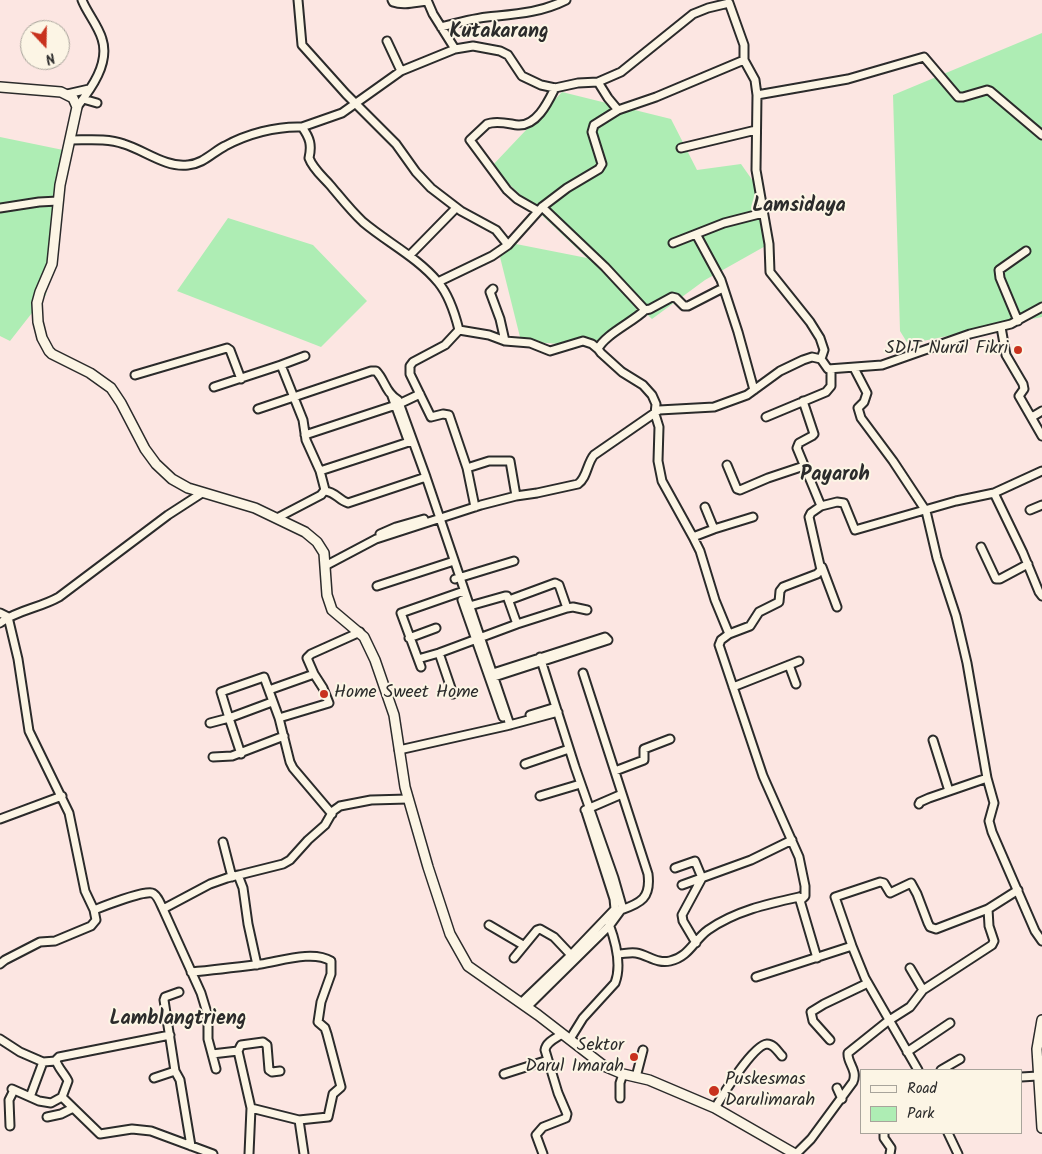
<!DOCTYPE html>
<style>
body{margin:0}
#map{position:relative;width:1042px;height:1154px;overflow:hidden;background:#fce6e2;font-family:Kalam,sans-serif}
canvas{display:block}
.legend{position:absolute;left:860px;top:1069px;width:162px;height:65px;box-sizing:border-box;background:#fcf5e5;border:1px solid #a8a49b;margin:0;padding:6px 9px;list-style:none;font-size:15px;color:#2b2b2b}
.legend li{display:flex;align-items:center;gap:10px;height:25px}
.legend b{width:25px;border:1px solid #a8a49b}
.north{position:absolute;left:20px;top:20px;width:50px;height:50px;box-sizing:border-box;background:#fcf5e5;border:1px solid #a8a49b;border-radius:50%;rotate:159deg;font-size:14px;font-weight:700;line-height:20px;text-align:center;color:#2b2b2b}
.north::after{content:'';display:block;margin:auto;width:18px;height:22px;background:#c8321e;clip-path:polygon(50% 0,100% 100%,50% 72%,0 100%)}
</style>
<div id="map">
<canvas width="1042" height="1154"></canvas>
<ul class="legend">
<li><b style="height:6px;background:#fcf5e5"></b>Road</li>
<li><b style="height:14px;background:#aeedb4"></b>Park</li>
</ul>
<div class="north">N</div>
</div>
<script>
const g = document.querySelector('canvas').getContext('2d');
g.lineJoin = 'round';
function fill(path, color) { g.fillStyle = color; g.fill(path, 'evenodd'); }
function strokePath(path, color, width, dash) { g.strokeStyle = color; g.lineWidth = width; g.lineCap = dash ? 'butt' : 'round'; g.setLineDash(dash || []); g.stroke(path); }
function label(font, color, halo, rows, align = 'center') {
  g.font = font + ' Kalam,sans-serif'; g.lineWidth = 4; g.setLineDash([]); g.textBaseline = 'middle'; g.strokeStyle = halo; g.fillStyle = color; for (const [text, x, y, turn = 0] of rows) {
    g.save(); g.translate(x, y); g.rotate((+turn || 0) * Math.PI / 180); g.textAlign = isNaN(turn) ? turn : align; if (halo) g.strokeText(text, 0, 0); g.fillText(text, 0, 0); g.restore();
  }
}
const green = new Path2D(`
 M1042,33V317L908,344L900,331L893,95Z
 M562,92L671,119L697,170L741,164L760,191L769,244L705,280L652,319L625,294L638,311L598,347L521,341L500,257L516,244L587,258L491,167Z
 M0,137L68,151L46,295L10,341L0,336Z
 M228,218L313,245L367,301L321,347L177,291Z`);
const street = new Path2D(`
 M298,0L302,45L311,55L346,94L396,144L416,172L431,188L461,211L496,230L508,245
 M392,0L393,2C404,6 416,2 427,1
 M427,0L433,14L455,49
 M441,27C456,23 471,19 487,17C515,14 540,13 566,0
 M387,41L401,71
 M598,82L621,72L693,14L708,8L729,3L744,45V60
 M67,94L89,89
 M757,95L848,79L924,57L958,97H963L987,90L990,91L1042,135
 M83,99L97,103
 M77,107C91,89 110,63 102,39C98,25 87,13 82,0
 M302,127L342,113L401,71L455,49L473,46L500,51L508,55L522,76L541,85L555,88L578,83L598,82L608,98L618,110L656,97L744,60L755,80L757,95L756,170L769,244L770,272L810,322L820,338L824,350L821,359
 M71,140C88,140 107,138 124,144C144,150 166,168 188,165C203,164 213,152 225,146C247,134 276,126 302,127C310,138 312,145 309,158C313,169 323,177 330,185C341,198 351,211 363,222C388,243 417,257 438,282C449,295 455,314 459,330L445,345L413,362L410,366V374L431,417L443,414L449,415L467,468L475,507
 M681,148L756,130
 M542,207L605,267L645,310L650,309L672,297L676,298L684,306H688L723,288
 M0,208L39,202L58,201
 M538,211L517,199L507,190L470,140L487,124L491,123C500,121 510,124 518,125C537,126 548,102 555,88
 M696,234L721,280L738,332L754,390
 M673,243L724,223L763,213
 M410,255L456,208
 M438,282L492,256L508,245L542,207L567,188L599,169L602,164L592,132L594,125L618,110
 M493,289L490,292L500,319L505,341
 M645,310C633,322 604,335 598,349L601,353L622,372L643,385L652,395L656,404L655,414L659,427L658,461L662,481L693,537L714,529L705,507
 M1018,321L1000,278L999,270L1026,251
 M1001,327L1006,355L1023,384L1024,389L1019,396L1042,436
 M459,330L489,335L505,341L530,343L550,351L583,341L592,344L598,349
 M281,365L305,356
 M854,368L867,393L864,402L858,408L861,418L893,461L926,511L937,558L956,616L967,663L987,778L994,803L989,821L992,832L1035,931L1042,941
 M135,375L227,348L230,350L241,379
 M214,387L281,365L303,420L306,440L320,471L325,490L321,495L277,518
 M392,396L408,440
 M258,409L371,371H376C385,380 385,392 398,400L426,477L510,725
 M766,417L826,392L831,386V369H829
 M1032,417L1042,411
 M305,435L399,404L420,394
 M727,465L737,489L740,490L768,478L804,466
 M467,468L489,461H510L516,496
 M320,471L412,441
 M1042,471L994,493L1023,553L1039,592L1042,596
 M325,491C336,492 338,500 348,503L426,477
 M821,506L837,502L844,503L855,530L956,501L994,493
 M1030,510L1042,505
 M714,529L753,517
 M380,534L396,527L424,519
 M693,537L700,551L715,600L729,634
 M981,547L996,579H1000L1028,564
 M325,566L376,539L481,505L516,496L537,493L578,484C587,478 587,463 594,455L659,410L714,407L747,395L780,371L803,360L812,357L821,359L828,369L882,365L970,334L1011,324L1042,307
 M822,567L837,607
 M455,579L514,561
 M377,586L454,561
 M462,600L503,717
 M509,600L555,583L559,585L567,608
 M466,607L505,596H507L517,624
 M0,613L8,617L18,659L29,731L69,813L85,891L94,910
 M0,623C17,610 40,608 59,597L168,515L202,493
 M409,638L436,628
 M439,653L453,694
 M418,659L439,653L517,624L567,608L573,607L587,610
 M789,665L796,684
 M421,667L401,613L464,591
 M583,673L648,874C651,898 641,903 621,910
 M490,674L605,637L608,640L491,678
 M733,687L799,661
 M269,690L314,674L307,658L311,654L360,632
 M272,702L229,718L221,692L264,677L279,718L290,762L293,768L332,814
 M530,715L556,707
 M279,718L329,703L323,688L314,674
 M210,723L229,718L241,754
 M933,740L949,791
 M399,750L506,726L558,712
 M213,757L232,756L284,736
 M525,764L566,750
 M615,771L644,760V749L670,739
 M540,796L577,785
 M919,804L920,802L929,798L987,778
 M585,810L622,794
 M0,819L62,796
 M223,842L232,877
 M675,868L695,861L702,878L682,915L683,921L696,943
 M238,875L243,888L248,924L257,965
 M682,885L751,860L792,840
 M799,897L817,958
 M489,925L523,945
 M617,954C623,954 630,952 636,953C648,955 657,964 670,961C689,957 694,940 708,930C735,911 767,904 799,897L802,899L805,896V886L799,857L763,776L719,645L721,640L729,634L750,626L759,612L779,602L780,591L783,587L817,574L821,570L809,517L811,513L821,506L797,448L799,443L812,436L814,434L803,401
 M514,958L537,930L540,929L554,937L571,955
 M0,964L5,960L40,942L55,941L91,926L96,920L94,910C104,906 143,891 152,893C157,894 161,905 163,909
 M910,968L923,990
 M191,972C214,970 238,967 261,964C281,961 313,950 331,961V974L321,1002L318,1022L325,1028L327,1034L341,1087L333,1094L328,1117L299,1120
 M756,977L852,946
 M179,992L165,997L164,1000L175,1071L180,1080L191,1146
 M521,1003L571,955L615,909L614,899L586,812
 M527,1007L610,925L621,910L622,906L614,878L575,767L540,657
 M170,1035L59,1057L56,1060C57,1067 65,1074 68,1081L62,1097L100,1134L132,1129L151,1131L213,1154
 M0,1039L20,1052L43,1062L56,1061
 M570,1039L583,1018L615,983C622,965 615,940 609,924
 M830,1040L813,1021L811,1012L824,1004L868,983
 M238,1051L241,1045L263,1042L267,1045L269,1070L272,1072L280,1071
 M907,1052L950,1023
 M212,1054L238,1051L251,1108L249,1154
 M216,1069L208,1039V1016L201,993L163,909L210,884L227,878L283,864L290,860L308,840L325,825L333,811L340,806L371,800L408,799
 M918,1070L865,978L852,946L835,897L880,882L884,883L890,893L911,883L917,894L928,923L930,927L936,929L988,909L1018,890
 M941,1070L960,1059
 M504,1074L548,1060
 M636,1077L643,1050
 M1021,1077L1038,1076
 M154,1078L175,1071
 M837,1088L842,1099
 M12,1089L39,1101L51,1103L62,1097
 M30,1097L43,1062
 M620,1098V1083L623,1074
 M251,1108L299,1120L304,1154
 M715,1108C722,1096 753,1045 767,1044C774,1044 778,1052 782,1056
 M47,1117L61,1114L73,1108
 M10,1126L9,1100L14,1090
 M884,1133V1138L891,1148L890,1154
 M948,1133L958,1154
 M543,1154L536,1135L543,1127L566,1118L567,1114L558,1093L545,1050C546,1042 556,1038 562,1034
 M796,1154L811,1139L853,1082C858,1070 847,1063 848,1053L888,1021L910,1007L923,990L992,945L994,941L989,926L988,909`);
const secondary = new Path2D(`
 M0,87L61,92L73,98L77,107L60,185L52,264L40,292L37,303L38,322L42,338L49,351L52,354L90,373L111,388L121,403L145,449L156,464L172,479L188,488L255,508L305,532L317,542L324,553L327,595L332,610L364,637L375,660L394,715L405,787L428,867L450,934L468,966L538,1015L604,1066L623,1074L649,1080L715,1108L795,1154
 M1042,1020L1037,1049L1042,1128`);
const markers = [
 [1018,350,5,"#c8321e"],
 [324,694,5,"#c8321e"],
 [634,1057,5,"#c8321e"],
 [714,1091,6,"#c8321e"]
];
const poiNames = [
 ["SDIT Nurul Fikri",1008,350],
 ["Home Sweet Home",334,694,"left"],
 ["Sektor",624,1047],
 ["Darul Imarah",624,1068],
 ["Puskesmas",725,1081,"left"],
 ["Darulimarah",725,1102,"left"]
];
const quarterNames = [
 ["Kutakarang",499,34],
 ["Lamsidaya",799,208],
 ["Payaroh",835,477],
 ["Lamblangtrieng",178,1021]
];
fill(green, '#aeedb4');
strokePath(street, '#2b2b2b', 11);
strokePath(secondary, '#2b2b2b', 12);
strokePath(street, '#fcf5e5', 7);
strokePath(secondary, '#fcf5e5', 9);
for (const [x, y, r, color] of markers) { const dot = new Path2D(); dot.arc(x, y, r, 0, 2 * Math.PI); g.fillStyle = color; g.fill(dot); strokePath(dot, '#fcf5e5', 2); }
label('18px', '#2b2b2b', '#fcf5e5', poiNames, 'right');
label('bold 20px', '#2b2b2b', '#fcf5e5', quarterNames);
</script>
